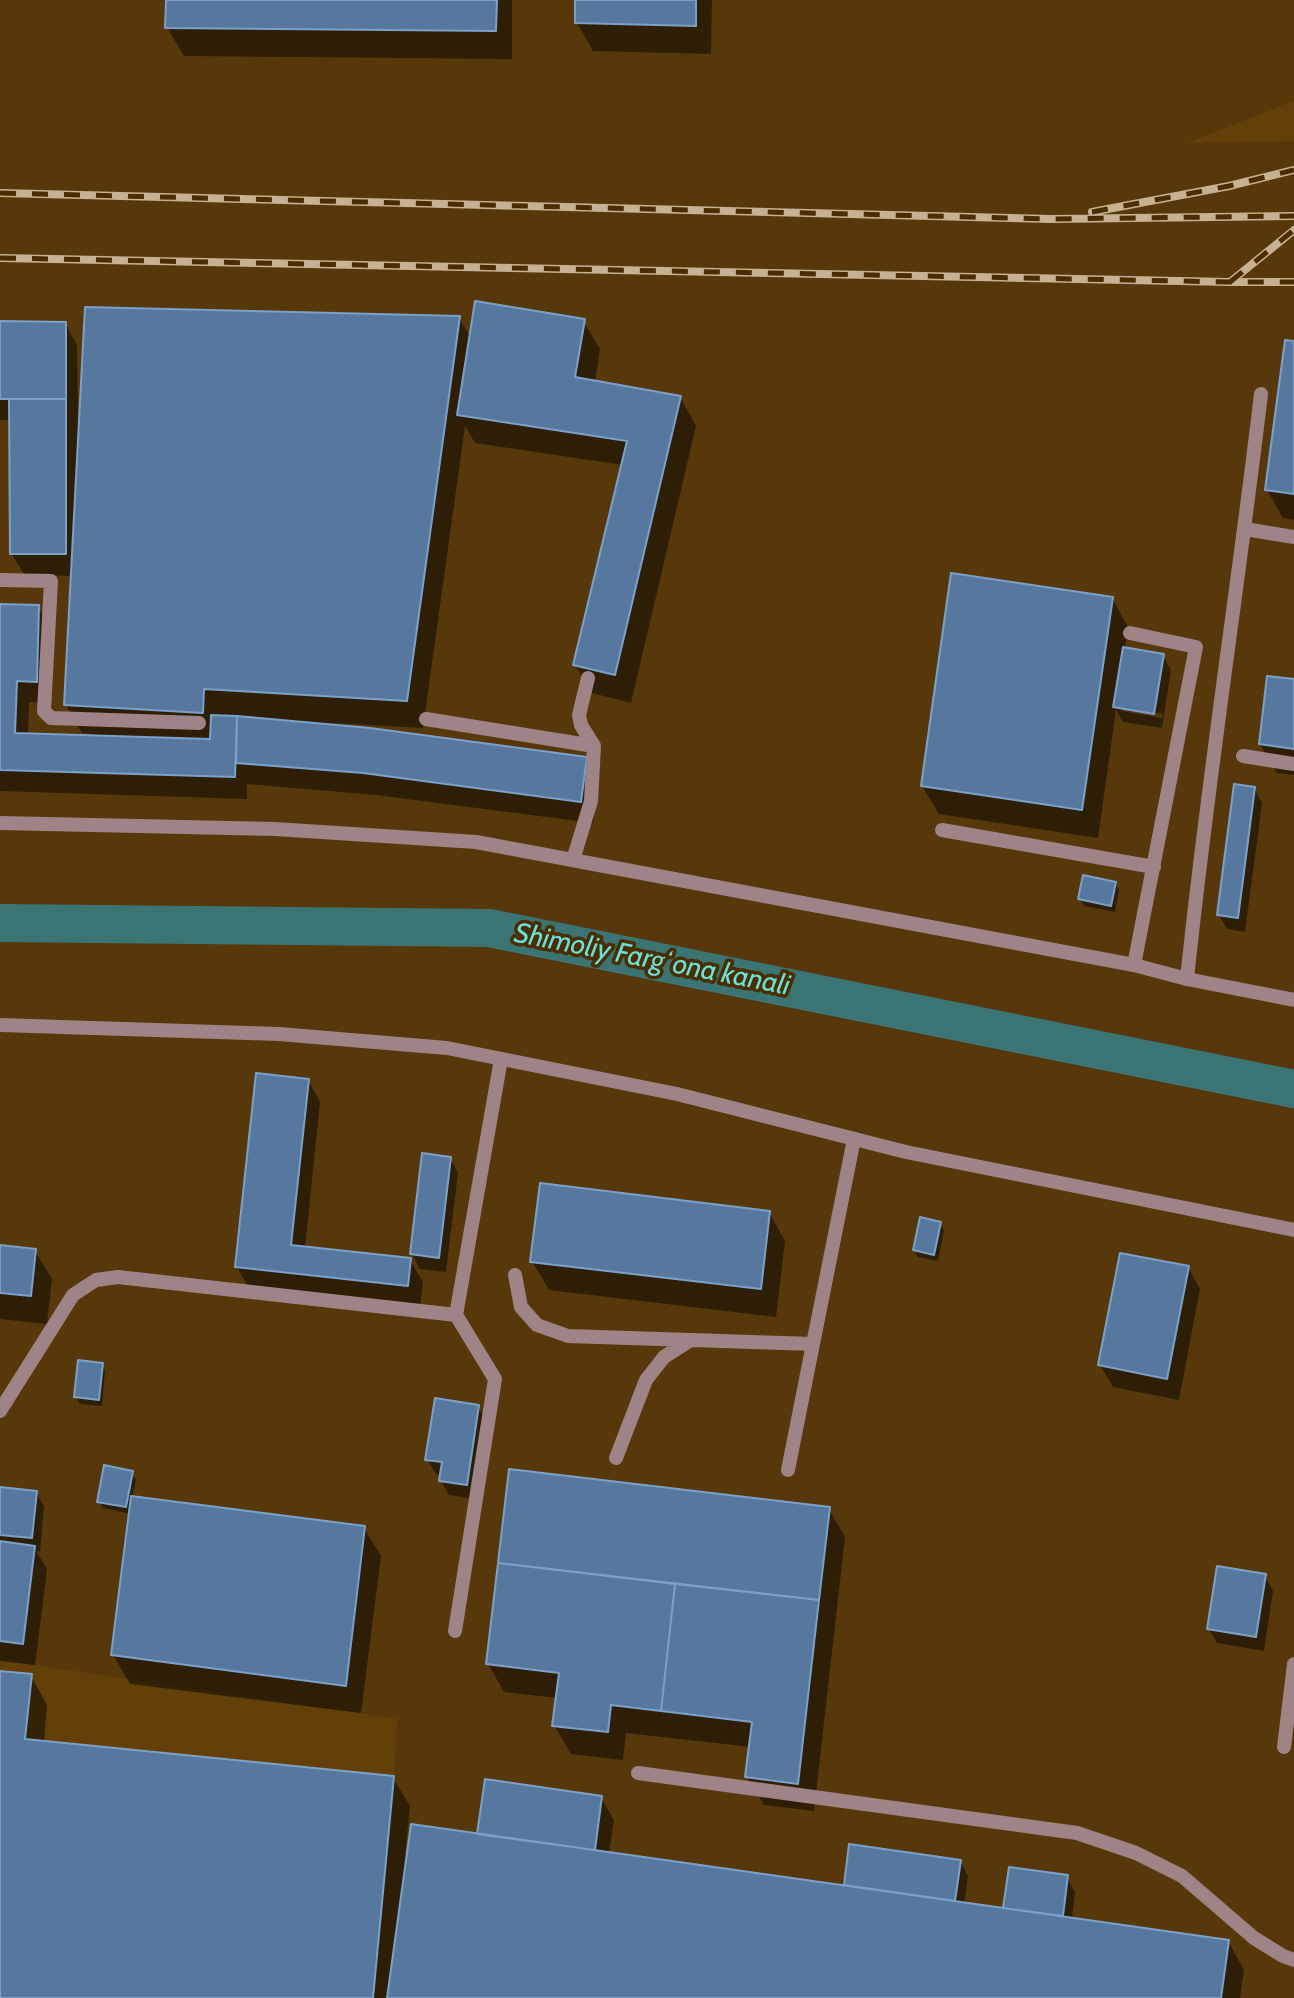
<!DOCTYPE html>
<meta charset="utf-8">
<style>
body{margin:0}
canvas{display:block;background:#56380b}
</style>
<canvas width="1294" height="1998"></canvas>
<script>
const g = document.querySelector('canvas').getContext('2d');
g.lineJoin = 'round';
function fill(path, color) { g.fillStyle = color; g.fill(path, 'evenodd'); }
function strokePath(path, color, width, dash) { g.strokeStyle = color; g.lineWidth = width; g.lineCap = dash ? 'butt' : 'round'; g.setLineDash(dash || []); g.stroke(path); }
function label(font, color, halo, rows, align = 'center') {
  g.font = font + ' Cabin,sans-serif'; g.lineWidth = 7; g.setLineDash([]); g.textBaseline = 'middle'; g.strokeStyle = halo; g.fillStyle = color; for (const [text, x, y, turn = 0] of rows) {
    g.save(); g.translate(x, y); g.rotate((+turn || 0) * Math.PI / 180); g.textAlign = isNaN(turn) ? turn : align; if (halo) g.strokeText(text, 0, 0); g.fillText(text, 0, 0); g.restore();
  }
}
const built = new Path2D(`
 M1294,101V141L1187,143Z
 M0,1660L397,1719L394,1776L373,1998H0Z`);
const shadow = new Path2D(`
 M167,0H512V59L184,56L167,27Z
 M577,0H712L711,54L593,51L577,23Z
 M459,318L471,338L583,321L600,349L595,382L680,397L696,426L631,703L592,693L575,665L623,465L475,443L465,426L423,728L332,723V726L586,758L599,780L593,823L376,795L247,784V799L0,791V605L38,607L50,628L48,703L29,702L28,735L93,737V734L82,733L66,705L73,576L24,575L12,554L11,420H0V323H65L77,345L78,425H81Z
 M1294,343V520L1283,518L1267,490Z
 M1112,598L1128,627L1125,649L1163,656L1171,670L1162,728L1123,722L1116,710L1098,838L939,814L922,786ZM1122,707L1163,714L1162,718L1122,711Z
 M1294,681V775L1277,773L1260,744Z
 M1254,788L1262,803L1245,932L1227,929L1219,915Z
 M1115,883L1119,890L1115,912L1084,906L1080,899Z
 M308,1080L320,1102L305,1248L410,1260L423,1282L420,1308L249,1289L237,1267Z
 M450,1158L458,1173L446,1272L420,1269L412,1254Z
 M769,1212L785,1241L776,1317L549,1290L532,1261Z
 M940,1224L944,1230L938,1261L918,1257L914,1250Z
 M0,1247L35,1251L52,1279L47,1324L0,1319Z
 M1188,1267L1200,1289L1179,1400L1113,1387L1100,1365Z
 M101,1364L105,1371L102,1406L80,1404L76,1397Z
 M478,1407L487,1421L475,1499L449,1495L441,1481L442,1475L436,1474L427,1459Z
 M510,1471L829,1509L845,1537L814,1811L764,1805L747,1777L751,1747L626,1733L623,1760L571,1754L554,1725L557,1698L504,1692L488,1664Z
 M132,1473L136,1480L132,1498L364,1528L381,1556L361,1713L130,1684L113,1655L131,1514L103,1508L99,1501Z
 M0,1488L36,1492L44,1507L40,1552L36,1551L47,1569L35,1665L0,1661Z
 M1265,1576L1273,1591L1264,1651L1217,1643L1208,1628Z
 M0,1673L31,1676L47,1705L44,1743L393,1778L410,1806L405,1855L479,1836L601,1798L614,1820L609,1854L846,1887L851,1846L960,1861L968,1876L964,1904L1004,1910L1067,1877L1075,1892L1072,1919L1228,1941L1244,1970L1240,1998H0Z`);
const canal = new Path2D(`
 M0,923L489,928L1294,1089`);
const building = new Path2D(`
 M166,0H497L496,31L165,28Z
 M575,0H696V26L575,23Z
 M475,301L585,319L575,377L681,396L615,675L573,665L627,441L457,415Z
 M85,307L460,316L407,701L204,689L203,713L64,705Z
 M0,321L66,322V399H0Z
 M1285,340L1294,341V494L1265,490Z
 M9,399H66V554H10Z
 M951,573L1113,597L1082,810L921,786Z
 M0,604L39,605L37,682L17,681L15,733L210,739L211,715L237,716L235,777L0,770Z
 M1123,647L1164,654L1154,714L1113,707Z
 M1267,676L1294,679V749L1259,744Z
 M237,716L370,728L587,757L581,802L363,773L236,763Z
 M1234,784L1255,787L1238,918L1217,915Z
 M1083,875L1116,882L1111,906L1078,899Z
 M256,1073L309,1079L291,1245L411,1258L408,1286L235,1267Z
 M422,1153L451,1157L439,1258L410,1254Z
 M540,1183L770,1211L761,1289L530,1262Z
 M920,1217L941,1222L934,1255L913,1250Z
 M0,1245L36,1249L31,1296L0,1293Z
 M1120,1253L1189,1266L1167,1379L1098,1365Z
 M78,1360L103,1363L99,1400L74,1397Z
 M435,1398L479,1405L467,1485L439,1481L442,1462L425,1460Z
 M104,1465L133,1471L126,1507L97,1502Z
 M509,1469L830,1507L819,1600L498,1563Z
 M0,1487L37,1491L32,1538L0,1535Z
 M131,1496L365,1526L346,1686L111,1655Z
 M0,1541L35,1546L23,1644L0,1641Z
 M498,1563L675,1584L661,1711L611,1705L608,1732L552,1726L559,1673L486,1664Z
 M1217,1566L1266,1574L1256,1637L1207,1629Z
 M675,1584L819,1600L798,1784L745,1777L752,1722L661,1711Z
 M0,1671L32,1674L25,1739L394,1776L373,1998H0Z
 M485,1779L602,1796L595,1850L477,1834Z
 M411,1824L1229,1940L1221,1998H387Z
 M849,1844L961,1860L955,1901L844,1885Z
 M1009,1867L1068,1875L1063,1916L1003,1908Z`);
const service = new Path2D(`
 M1245,529L1294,537
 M0,580L51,581L44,711L51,718L199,723
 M1130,633L1196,647L1134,965
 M426,719L594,746
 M1243,756L1294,764
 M942,830L1154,867
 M573,860L591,801L594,746L581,725L579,715L588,678
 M1187,979C1207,784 1238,589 1261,394
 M515,1275L521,1307L537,1325L568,1336L813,1344L854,1139
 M0,1411L73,1295L96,1280L118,1277L456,1315
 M616,1458L646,1380L664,1357L689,1341
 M788,1470L813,1344
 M455,1631L495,1379L456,1315L501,1059
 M1284,1747L1294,1664
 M638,1773L1077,1833L1136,1853L1182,1876L1254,1938L1283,1956L1294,1960`);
const minor = new Path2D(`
 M0,823L275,829L476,842L1134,965L1187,979L1294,1000
 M0,1025L279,1034L447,1048L677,1094L906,1152L1294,1230`);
const rail = new Path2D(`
 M0,193L1051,219L1294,216
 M1092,212L1229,186L1294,170
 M0,258L1230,282H1294
 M1230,282L1294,230`);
const waterNames = [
 ["Shimoliy Fargʻona kanali",652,960,11]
];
fill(built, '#634008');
fill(shadow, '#0007');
strokePath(canal, '#3b7573', 38);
fill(building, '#56789f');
strokePath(building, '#7ca1c9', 2);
strokePath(service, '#9e8487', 14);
strokePath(minor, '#9e8487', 14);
strokePath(rail, '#c7b193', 8);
strokePath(rail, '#4b2d00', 5, [16]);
label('italic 28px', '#68e2dd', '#4b2d00', waterNames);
</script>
